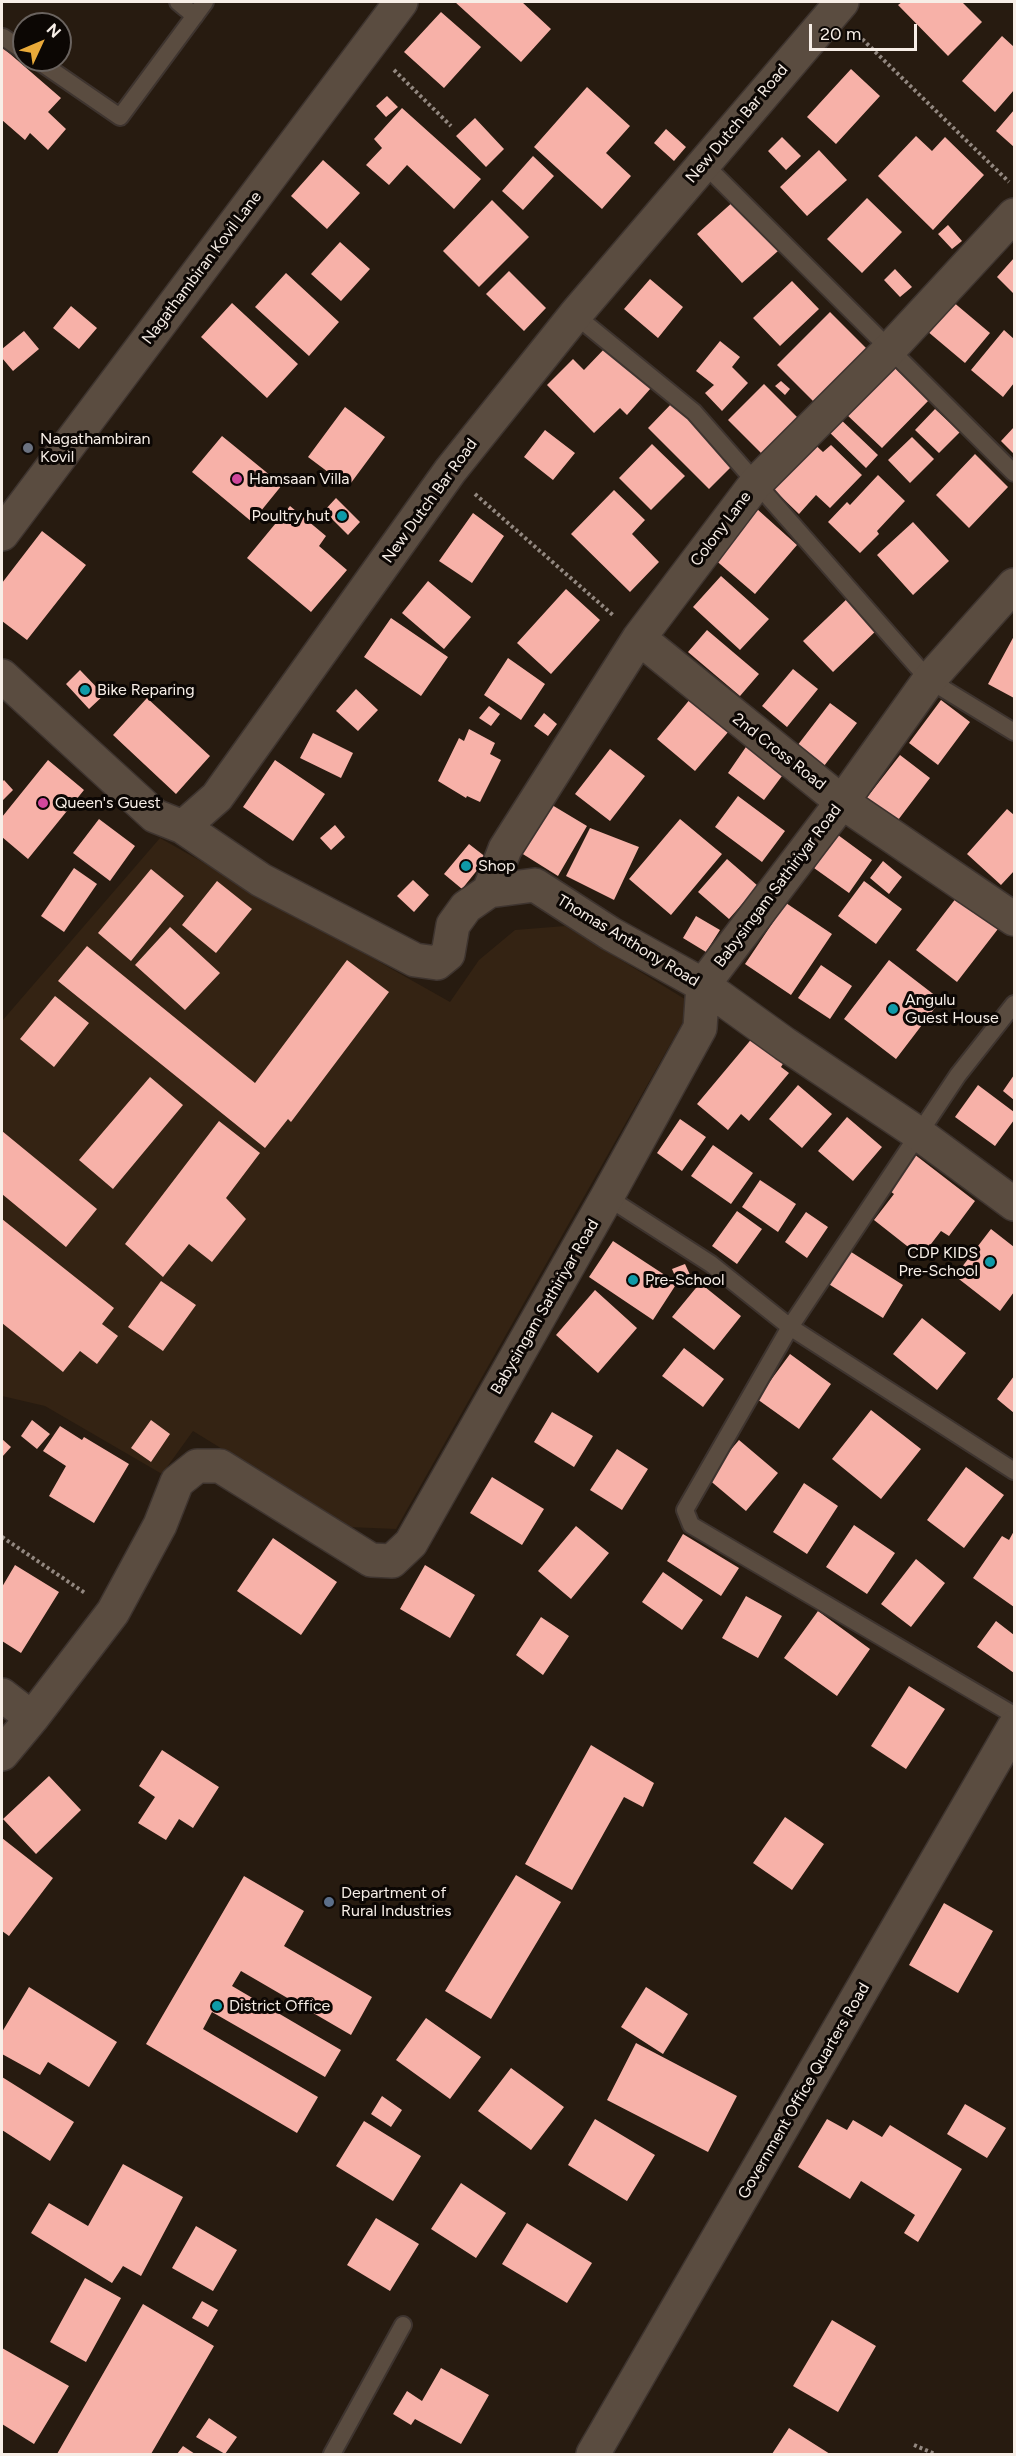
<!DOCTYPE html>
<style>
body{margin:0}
#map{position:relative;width:1016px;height:2456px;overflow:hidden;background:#271b10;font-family:Figtree,sans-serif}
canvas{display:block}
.frame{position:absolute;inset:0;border:3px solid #f7eee7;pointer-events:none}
.north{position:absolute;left:12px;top:12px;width:60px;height:60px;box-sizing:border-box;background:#0c0704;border:2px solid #6a635f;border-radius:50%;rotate:46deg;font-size:16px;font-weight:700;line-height:24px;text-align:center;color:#f7eee7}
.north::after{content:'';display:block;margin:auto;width:21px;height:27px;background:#eaaa39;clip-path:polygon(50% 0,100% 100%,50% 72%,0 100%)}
.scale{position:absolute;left:809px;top:24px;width:108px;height:27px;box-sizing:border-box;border:3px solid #f7eee7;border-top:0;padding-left:8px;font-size:18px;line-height:21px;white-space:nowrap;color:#f7eee7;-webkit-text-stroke:4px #0c0704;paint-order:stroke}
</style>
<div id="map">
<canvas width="1016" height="2456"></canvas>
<div class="frame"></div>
<div class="north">N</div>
<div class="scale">20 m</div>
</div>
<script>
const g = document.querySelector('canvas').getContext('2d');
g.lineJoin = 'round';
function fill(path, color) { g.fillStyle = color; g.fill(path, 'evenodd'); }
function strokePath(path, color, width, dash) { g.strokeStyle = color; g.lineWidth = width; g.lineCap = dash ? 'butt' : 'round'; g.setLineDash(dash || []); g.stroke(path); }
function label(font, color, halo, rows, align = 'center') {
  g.font = font + ' Figtree,sans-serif'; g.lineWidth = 6; g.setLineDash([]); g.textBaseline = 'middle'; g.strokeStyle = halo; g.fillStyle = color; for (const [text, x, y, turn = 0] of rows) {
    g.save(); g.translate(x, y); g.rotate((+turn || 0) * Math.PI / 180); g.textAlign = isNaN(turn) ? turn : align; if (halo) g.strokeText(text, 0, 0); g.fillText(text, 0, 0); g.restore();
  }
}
const built = new Path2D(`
 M160,838L450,1002L479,960L515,930L565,926L693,1004L396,1529L349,1527L193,1431L162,1474L45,1406L2,1396V1021Z`);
const building = new Path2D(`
 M455,2H522L551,29L521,62Z
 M902,2H962L982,22L948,56L898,5Z
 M441,12L481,47L444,88L404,52Z
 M1002,36L1014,47V90L995,112L962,81Z
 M2,47L61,98L48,112L66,129L48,150L30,133L25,140L2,120Z
 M851,69L880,96L836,144L807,117Z
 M587,87L630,126L606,153L631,176L602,209L534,147Z
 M387,96L398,107L386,117L376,106Z
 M402,108L481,179L454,209L407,165L389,185L366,165L382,148L374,139Z
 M1014,110V147L996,131Z
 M475,118L504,149L486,167L456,136Z
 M666,129L686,147L674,161L654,143Z
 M916,136L932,151L945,137L984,175L933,230L878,176Z
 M782,137L801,156L786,170L768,151Z
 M819,150L847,180L807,216L780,187Z
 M533,156L554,176L523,210L502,191Z
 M323,160L360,193L327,229L291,196Z
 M867,198L902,232L862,273L827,239Z
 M492,200L529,237L479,287L443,251Z
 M734,201L778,251L742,283L697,234Z
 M948,225L962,241L952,249L938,234Z
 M340,242L370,269L341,301L311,274Z
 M1014,258V294L997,277Z
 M895,269L912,287L900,297L884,280Z
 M509,271L546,308L524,331L486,294Z
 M286,273L339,322L309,356L255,307Z
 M650,279L683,307L658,338L624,309Z
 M792,281L819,309L780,346L753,318Z
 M952,301L990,333L965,363L927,331Z
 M232,303L298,364L267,398L201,337Z
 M71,306L97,328L79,349L53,328Z
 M830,312L867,349L814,402L777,365Z
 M1004,330L1014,339V383L1003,397L971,370Z
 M24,331L39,349L13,371L2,358V349Z
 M720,341L740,357L732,367L748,383L722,411L705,393L714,385L696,371Z
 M607,346L651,388L627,415L620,408L594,433L547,385L573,359L584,370Z
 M892,365L929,400L882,448L845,413Z
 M781,381L790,389L785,395L775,386Z
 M764,384L799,419L762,454L728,420Z
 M675,400L736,462L709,489L648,428Z
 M345,407L385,437L348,487L308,457Z
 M935,409L960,432L939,453L915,430Z
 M836,415L878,455L866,468L824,427Z
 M1014,427V454L1001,441Z
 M545,430L575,453L553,480L524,457Z
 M222,436L282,485L252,522L192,472Z
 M912,437L934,459L910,483L888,460Z
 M810,440L823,452L831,445L862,475L830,508L816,495L799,514L768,484Z
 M652,444L685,476L651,510L619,478Z
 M975,454L1008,487L969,528L936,495Z
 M878,475L905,501L877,531L879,534L860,553L828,522L847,502L850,505Z
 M614,490L645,520L632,534L659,562L630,592L571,534Z
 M336,498L360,522L348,535L324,511Z
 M290,506L326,536L319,546L347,570L311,612L247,558Z
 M757,509L797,545L755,594L713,558Z
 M473,513L504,536L472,583L439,561Z
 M913,522L949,561L913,595L877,555Z
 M42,531L86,565L27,640L2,621V583Z
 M721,576L769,619L740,650L693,607Z
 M428,581L471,617L444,649L402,613Z
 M566,589L600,620L551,674L517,643Z
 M849,597L879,628L833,672L803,641Z
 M391,618L448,657L421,696L364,657Z
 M707,630L759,674L740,696L688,652Z
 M1014,636V698L988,684Z
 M508,658L545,684L521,720L484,695Z
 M793,669L818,689L787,727L762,706Z
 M80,670L104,695L89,709L66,684Z
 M356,689L378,710L358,731L336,711Z
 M147,698L210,756L176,794L113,735Z
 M691,698L729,731L695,771L657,739Z
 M941,700L970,722L938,765L909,743Z
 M830,703L857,723L824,766L797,746Z
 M489,706L500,714L491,726L479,718Z
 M544,713L557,724L548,736L534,726Z
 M469,729L495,743L490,754L501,760L480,802L467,796L466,798L438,781L459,738L464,741Z
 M313,733L353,753L341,778L300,758Z
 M748,744L785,772L764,800L728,773Z
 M610,749L645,776L610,821L575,794Z
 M900,755L930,778L895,824L865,800Z
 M48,760L84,790L28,859L2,837V817Z
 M275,760L325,794L293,841L243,807Z
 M4,780L13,790L2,801V782Z
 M738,796L785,831L762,862L715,827Z
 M547,802L587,826L558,876L518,851Z
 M1007,809L1014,815V871L1001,885L967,854Z
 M99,819L135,846L110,881L73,853Z
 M680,819L722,854L671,915L629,879Z
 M335,825L345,837L331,850L320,838Z
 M590,828L639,847L614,900L566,876Z
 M838,835L872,860L849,893L814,868Z
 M469,844L487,858L462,889L444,874Z
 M727,859L758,886L729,919L698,892Z
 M883,861L902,877L889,894L870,878Z
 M74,868L97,884L64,932L41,916Z
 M151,869L184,896L131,961L98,933Z
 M413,880L429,895L414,912L397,896Z
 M217,881L252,909L216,953L182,925Z
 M864,881L902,909L876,944L838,916Z
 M960,893L1001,925L957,982L916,950Z
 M786,903L832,934L791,995L745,964Z
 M696,916L720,930L706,952L683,938Z
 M170,927L220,973L185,1010L135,965Z
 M87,946L255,1083L347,960L389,992L291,1122L288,1119L265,1148L58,981Z
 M889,960L941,1000L896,1059L844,1019Z
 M821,965L852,986L830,1019L798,998Z
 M55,996L89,1023L54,1067L20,1039Z
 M754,1036L784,1062L781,1067L789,1073L749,1121L741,1114L728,1130L697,1104Z
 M1014,1075V1100L1003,1091Z
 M150,1077L183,1105L113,1189L79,1160Z
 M798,1085L832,1114L802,1148L769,1119Z
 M978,1085L1014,1112V1120L995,1146L955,1117Z
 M847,1117L882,1147L853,1181L818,1151Z
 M680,1119L706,1137L682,1171L657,1153Z
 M219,1121L260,1153L226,1198L246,1219L212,1262L189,1244L163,1277L125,1244Z
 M2,1131L97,1209L66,1247L2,1194Z
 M713,1145L753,1173L731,1204L691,1176Z
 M914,1154L975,1201L949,1236L941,1231L921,1257L874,1220L894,1194L887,1189Z
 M760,1180L796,1204L778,1232L742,1207Z
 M737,1211L762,1229L737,1264L712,1246Z
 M806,1212L828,1227L807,1258L785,1242Z
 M2,1219L114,1308L102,1324L118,1336L97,1364L80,1351L63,1372L2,1323Z
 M991,1229L1014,1247V1292L1000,1311L955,1276Z
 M613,1241L677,1283L653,1320L589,1277Z
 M848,1250L903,1285L883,1318L827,1283Z
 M685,1264L691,1277L678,1283L672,1269Z
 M161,1281L196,1305L163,1351L128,1327Z
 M700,1283L741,1316L714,1350L672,1317Z
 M595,1290L637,1328L598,1373L556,1335Z
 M922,1318L966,1353L937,1390L893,1354Z
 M684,1348L724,1379L703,1407L662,1376Z
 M790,1354L831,1384L799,1429L757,1399Z
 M1014,1376V1413L997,1399Z
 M871,1410L921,1449L881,1499L832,1459Z
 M552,1412L593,1436L574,1467L534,1442Z
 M32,1420L50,1434L37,1449L21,1436Z
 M151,1420L170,1434L151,1462L131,1448Z
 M60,1426L82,1440L84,1437L129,1464L94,1523L49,1496L66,1466L43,1451Z
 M2,1439L11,1447L2,1457Z
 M739,1440L778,1473L746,1511L707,1478Z
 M617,1449L648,1469L622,1510L590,1490Z
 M966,1467L1004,1495L964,1548L927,1520Z
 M492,1477L544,1509L522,1545L470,1513Z
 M804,1483L838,1506L807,1554L773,1532Z
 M854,1525L895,1553L867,1594L826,1567Z
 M576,1526L609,1553L571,1599L538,1571Z
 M1014,1531V1607L973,1578L1002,1536L1009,1540Z
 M683,1534L739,1568L721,1596L667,1561Z
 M273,1538L337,1582L301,1635L237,1591Z
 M916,1559L945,1583L911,1627L881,1604Z
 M15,1565L59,1592L21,1653L2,1641V1587Z
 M425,1565L475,1595L450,1638L400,1609Z
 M663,1572L703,1600L682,1630L642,1602Z
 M746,1596L782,1616L758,1658L722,1638Z
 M818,1611L870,1649L837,1696L784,1658Z
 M541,1617L569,1636L543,1675L516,1655Z
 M996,1621L1014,1635V1673L977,1647Z
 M909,1686L945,1709L906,1769L871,1746Z
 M591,1745L654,1783L643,1807L624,1797L572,1890L525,1864Z
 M162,1750L219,1787L193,1828L179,1819L166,1840L138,1823L155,1797L139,1786Z
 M49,1776L81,1810L36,1854L3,1819Z
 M785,1817L824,1844L792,1890L753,1863Z
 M2,1838L53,1878L9,1936L2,1931Z
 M516,1875L561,1902L491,2019L445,1991Z
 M244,1876L304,1911L284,1946L372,1997L351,2035L241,1971L232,1986L341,2050L325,2077L212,2012L203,2029L318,2097L297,2133L146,2044Z
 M944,1903L993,1931L958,1993L909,1965Z
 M29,1987L117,2042L89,2087L48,2062L40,2075L2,2054V2032Z
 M646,1987L688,2014L663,2054L621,2027Z
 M426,2018L481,2057L450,2099L396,2060Z
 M636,2043L737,2096L708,2152L607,2100Z
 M511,2068L564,2107L531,2150L478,2111Z
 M2,2077L74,2122L50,2161L2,2130Z
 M382,2096L402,2110L391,2127L371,2114Z
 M965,2104L1006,2128L987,2158L947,2134Z
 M595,2119L655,2155L627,2201L568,2165Z
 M827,2119L847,2130L853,2120L882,2137L890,2125L962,2169L918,2242L904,2233L915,2215L861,2181L850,2199L798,2167Z
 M364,2121L421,2156L393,2201L336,2166Z
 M123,2164L183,2197L141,2276L123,2266L112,2283L31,2233L49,2203L88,2226Z
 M461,2183L506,2213L476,2258L431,2229Z
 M376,2218L419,2244L390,2291L347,2265Z
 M527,2223L592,2263L567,2303L502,2264Z
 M196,2226L237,2250L213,2291L172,2268Z
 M85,2278L121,2298L86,2362L50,2342Z
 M202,2301L218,2310L208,2327L192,2318Z
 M143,2304L214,2346L151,2454H57Z
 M832,2320L876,2346L838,2412L793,2386Z
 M2,2348L69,2386L34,2444L2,2424Z
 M441,2368L489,2395L461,2444L415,2419L411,2425L393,2414L407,2391L422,2401Z
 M209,2418L237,2437L225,2454L196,2437Z
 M789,2428L830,2454H772Z
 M183,2446L195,2454H177Z`);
const path = new Path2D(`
 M858,35L1009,182
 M394,70L451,126
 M475,494L614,616
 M2,1537L85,1593
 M914,2445L935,2454`);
const lane = new Path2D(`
 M178,2L195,16
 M3,37L24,51
 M37,60L120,117L205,2
 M703,163L1014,473
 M575,315L694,412L929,680L1014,732
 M1014,1004L958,1075L790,1327L685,1510L691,1525L1014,1715
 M607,1197L711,1264L790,1327L1014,1471
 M332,2454L403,2325`);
const street = new Path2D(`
 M2,534L401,2
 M639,638L842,802L1014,919
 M2,676L155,816L183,827L217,797L450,471L575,315L842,2
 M183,827L261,880L415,960L437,963L448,954L453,925L466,907L489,891L535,885L611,934L703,985L785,1044L919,1134L1014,1204
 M489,891L505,849L639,638L756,483L890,349L1014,215
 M2,1695L32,1718
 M2,1754L32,1718L113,1612L160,1525L177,1482L197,1466H220L371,1560L392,1561L411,1543L607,1197L700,1028L703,985L842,802L929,680L1014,585
 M593,2454L1014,1727`);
const markers = [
 [28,448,6,"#6b7280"],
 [237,479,6,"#d1479c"],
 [342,516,6,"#0f9aa8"],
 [85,690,6,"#0f9aa8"],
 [43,803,6,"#d1479c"],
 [466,866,6,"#0f9aa8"],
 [893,1009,6,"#0f9aa8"],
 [990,1262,6,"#0f9aa8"],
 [633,1280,6,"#0f9aa8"],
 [329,1902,6,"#5c6f8a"],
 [217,2006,6,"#0f9aa8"]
];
const streetNames = [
 ["New Dutch Bar Road",737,124,-50],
 ["Nagathambiran Kovil Lane",202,268,-53],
 ["New Dutch Bar Road",430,501,-54],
 ["Colony Lane",721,529,-53],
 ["2nd Cross Road",779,752,38],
 ["Babysingam Sathiriyar Road",778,886,-53],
 ["Thomas Anthony Road",628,941,31],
 ["Babysingam Sathiriyar Road",545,1307,-60],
 ["Government Office Quarters Road",804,2091,-60]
];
const poiNames = [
 ["Nagathambiran",40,439],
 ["Kovil",40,457],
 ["Hamsaan Villa",249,479],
 ["Poultry hut",330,516,"right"],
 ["Bike Reparing",97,690],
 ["Queen's Guest",55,803],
 ["Shop",478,866],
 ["Angulu",905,1000],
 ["Guest House",905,1018],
 ["CDP KIDS",978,1253,"right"],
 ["Pre-School",978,1271,"right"],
 ["Pre-School",645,1280],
 ["Department of",341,1893],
 ["Rural Industries",341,1911],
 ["District Office",229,2006]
];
fill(built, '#342313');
fill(building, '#f7b1a8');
strokePath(lane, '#3e342f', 20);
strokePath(street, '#3e342f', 36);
strokePath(path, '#938880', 4, [3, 3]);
strokePath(lane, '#5a4c40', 16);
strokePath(street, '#5a4c40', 33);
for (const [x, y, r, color] of markers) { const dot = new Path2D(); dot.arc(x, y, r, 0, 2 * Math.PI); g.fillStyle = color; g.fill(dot); strokePath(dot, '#0c0704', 2); }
label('16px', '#f7eee7', '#0c0704', streetNames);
label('16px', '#f7eee7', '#0c0704', poiNames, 'left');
</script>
